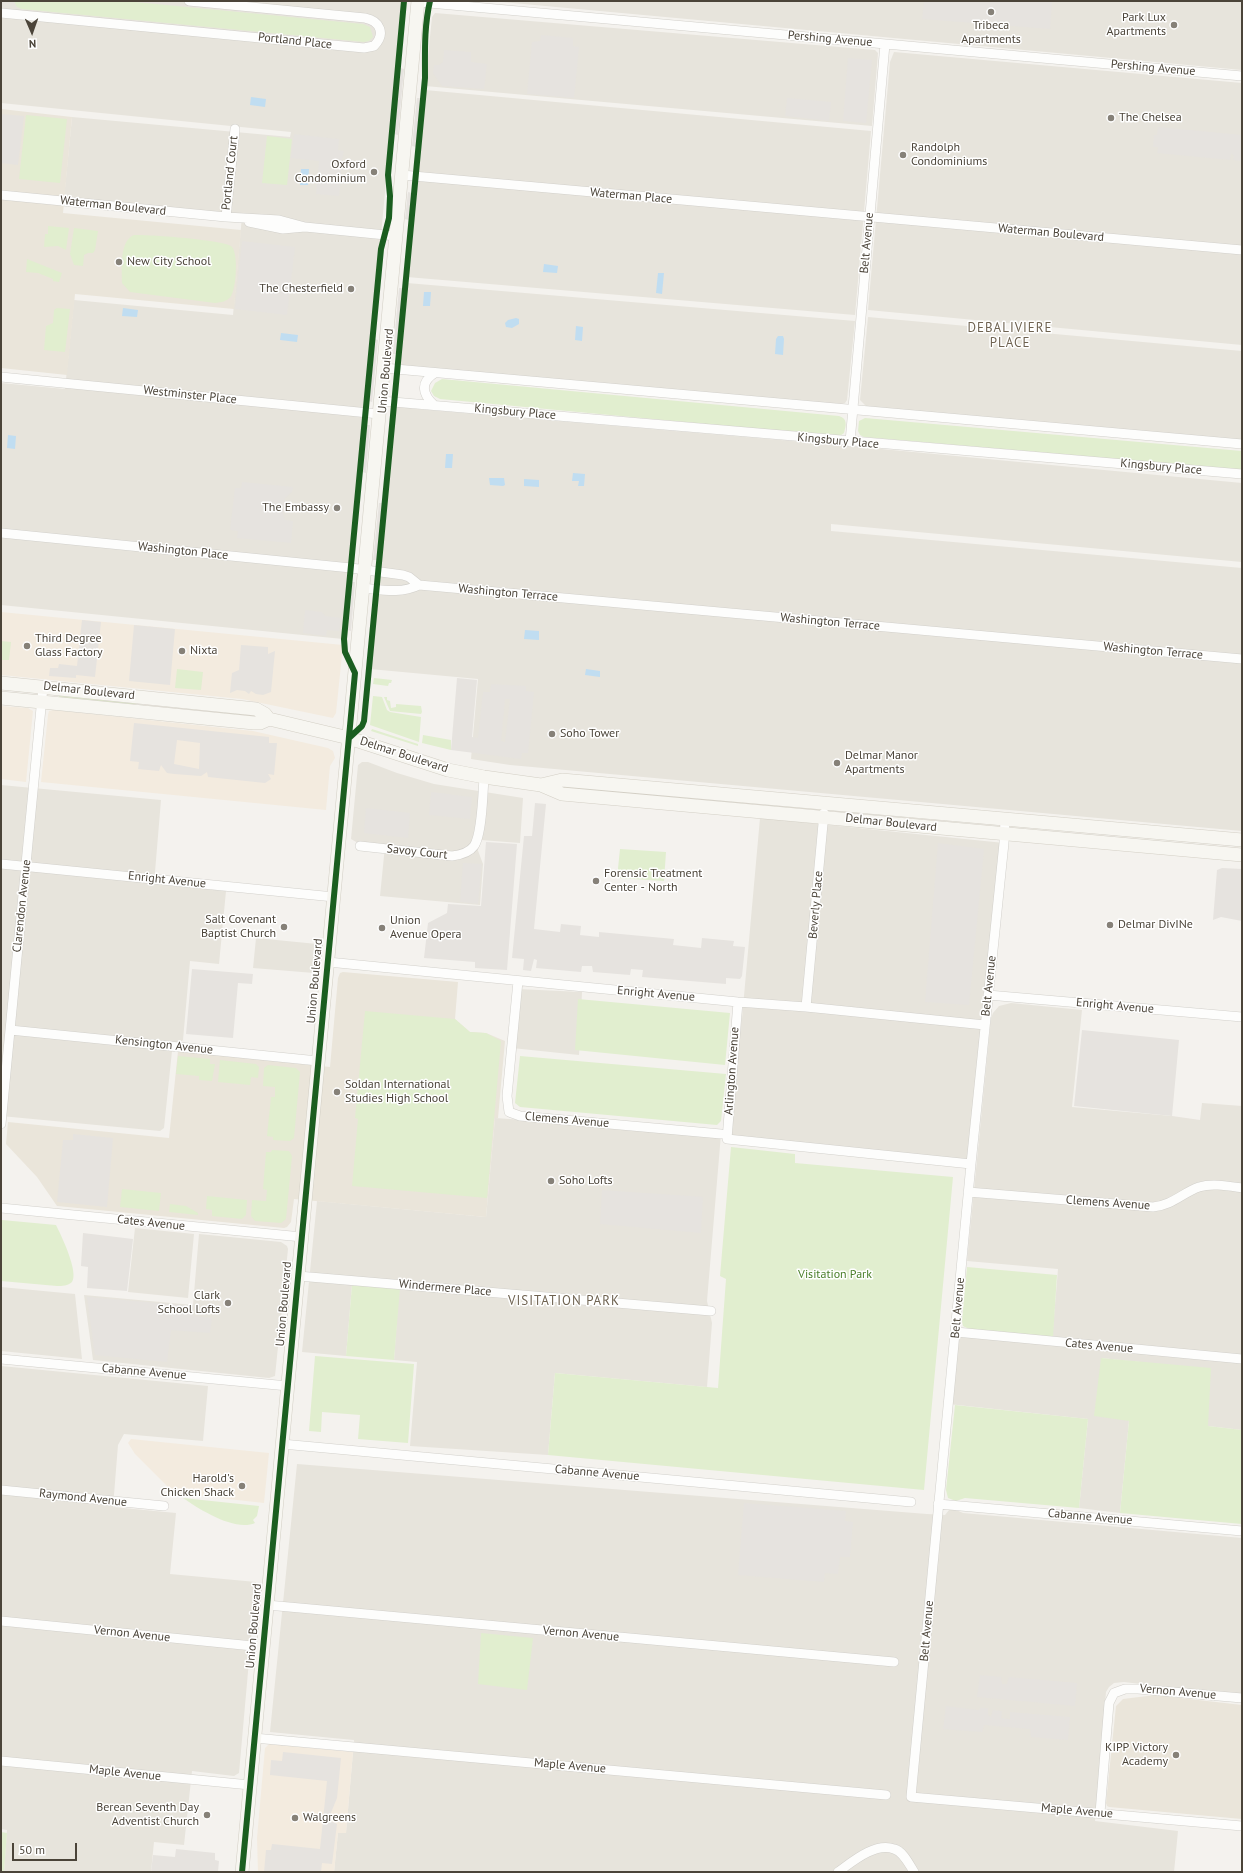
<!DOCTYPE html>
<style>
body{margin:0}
#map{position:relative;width:1243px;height:1873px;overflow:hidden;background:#f4f2ee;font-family:"PT Sans",sans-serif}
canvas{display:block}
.frame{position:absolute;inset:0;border:2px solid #4b4439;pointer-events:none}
.north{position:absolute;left:12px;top:12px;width:40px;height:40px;-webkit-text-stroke:3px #fff;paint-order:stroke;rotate:178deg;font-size:11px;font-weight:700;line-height:16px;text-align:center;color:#4b4439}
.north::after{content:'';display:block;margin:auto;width:14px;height:18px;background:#4b4439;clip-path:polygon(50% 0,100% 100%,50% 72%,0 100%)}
.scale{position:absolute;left:12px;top:1843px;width:65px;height:18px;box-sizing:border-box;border:2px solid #4b4439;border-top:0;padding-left:5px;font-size:12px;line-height:14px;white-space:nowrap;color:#4b4439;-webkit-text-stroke:3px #fff;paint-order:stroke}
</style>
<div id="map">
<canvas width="1243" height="1873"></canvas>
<div class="frame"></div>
<div class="north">N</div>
<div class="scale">50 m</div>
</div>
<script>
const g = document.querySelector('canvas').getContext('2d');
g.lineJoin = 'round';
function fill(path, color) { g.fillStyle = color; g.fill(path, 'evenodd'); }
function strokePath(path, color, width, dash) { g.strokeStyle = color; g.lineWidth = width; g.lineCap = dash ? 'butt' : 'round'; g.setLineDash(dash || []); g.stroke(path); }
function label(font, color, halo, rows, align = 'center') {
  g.font = font + ' "PT Sans",sans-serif'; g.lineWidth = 3; g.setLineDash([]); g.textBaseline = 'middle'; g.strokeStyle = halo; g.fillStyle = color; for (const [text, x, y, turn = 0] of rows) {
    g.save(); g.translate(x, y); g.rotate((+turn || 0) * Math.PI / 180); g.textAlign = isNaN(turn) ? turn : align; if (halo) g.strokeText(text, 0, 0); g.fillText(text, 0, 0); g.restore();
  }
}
const residential = new Path2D(`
 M1,1H403L343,639L1,605V383L65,389L74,300L233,315L242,216L64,198L72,117L290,137L291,132L1,103Z
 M491,1H1242V70Z
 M435,13L875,50L878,53L872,126L425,86L432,17Z
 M894,52L1242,83V345L868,310L890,62Z
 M425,90L871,131L855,315L407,277Z
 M407,283L855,321L847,400L845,403L840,404L402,367L400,360Z
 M868,317L1242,351V441L867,407L860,400Z
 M398,406L416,409L839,445L1242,483V562L831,524V531L1242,568V831L510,765L471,759L478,679L370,669L395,413Z
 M362,762H368L397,773L434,784L523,798L520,843L481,840L477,848L483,864L480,905L380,896L385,846L358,843L351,839L358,765Z
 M1,785L161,800L154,884L226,891L219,964L190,961L183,1040L172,1051L164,1128L160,1131L1,1116Z
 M760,818L1004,843L971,1164L727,1139L742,1018Z
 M256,938L317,944L314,973L253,968Z
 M517,989L582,992L579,1055L512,1048Z
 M1011,1003L1082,1010L1072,1107L1172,1116L1200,1120L1202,1103L1242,1106V1430L1208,1426L1140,1362L1101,1358L1129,1421L1120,1513L1079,1508L1088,1419L948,1404L956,1332L1052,1341L1058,1269L967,1261L991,1018L993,1013L999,1006Z
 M495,1118L721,1134L707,1301L712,1323L707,1387L555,1373L548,1455L410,1446L417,1362L394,1360L399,1288L352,1285L346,1356L302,1352L317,1201L486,1217Z
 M135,1228L194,1234L188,1298L128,1292Z
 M199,1234L281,1242L287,1246L288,1249L275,1376L269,1378L93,1360L84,1295L193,1305Z
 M1,1287L75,1294L82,1359L1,1351Z
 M1,1366L208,1386L203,1441L124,1434L118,1445L113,1507L176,1513L170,1574L256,1582L239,1773L234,1776L192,1771L184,1845L154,1842L151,1872H4L7,1830L1,1829Z
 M297,1464L927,1514L945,1515L949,1510L954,1509L963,1513L1242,1538V1696L1124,1682L1114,1683L1109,1687L1106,1692L1095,1821L1178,1831L1174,1872H334L338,1832H346L354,1740L270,1732Z`);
const commercial = new Path2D(`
 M1,612L343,645L336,713L333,718L242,699L1,675Z
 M1,706L28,708L33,711L26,782L1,779Z
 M53,710L253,731L328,748L333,751L335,758L330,766L326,810L41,782L48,715L49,711Z
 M131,1439L269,1453L264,1503L174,1493L135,1454L128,1443Z
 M269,1744L353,1752L346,1833H338L334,1872H258L257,1838L265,1748Z`);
const education = new Path2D(`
 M1,109L72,117L63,213L241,230L234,309L75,294L67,375L1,368Z
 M343,972L458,982L455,1019L470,1032L486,1033L505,1041L498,1118H495L486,1217L294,1199L291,1222L287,1227L284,1228L57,1206L37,1177L6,1144L8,1122L169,1138L178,1051L330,1067L338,978L340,973Z
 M1155,1695L1242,1705V1819L1109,1807L1107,1806L1106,1803L1116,1706L1123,1699Z`);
const green = new Path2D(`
 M14,1H125L363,24L370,27L373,37L369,41L364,42L22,9L17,7Z
 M26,115L67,119L60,183L19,179Z
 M267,136L292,139L287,185L262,183Z
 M48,226L69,228L66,250L58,246L44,247L45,234H48Z
 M74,228L98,231L95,250L93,253H88L84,255L83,266L74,265L70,254Z
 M134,235C147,234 223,240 231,246C239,252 236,289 231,296C227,302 221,302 215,303L130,292L122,283C122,269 119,241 134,235Z
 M27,259L62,273L59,282L53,281V279L38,273L26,272Z
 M57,308L70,309L65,352L44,350L46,326L53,323L54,310Z
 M442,379L839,416C848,419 846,425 844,433L840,436H833L440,399L434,396L431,391L435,383Z
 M865,418L1242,451V470L864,437L860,435L858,431L859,421Z
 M1,641L11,642L9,660H1Z
 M177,669L203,672L201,690L175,688Z
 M374,678L392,680L391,683H389L388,686L373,684Z
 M59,694L136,702L135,706L59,699Z
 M373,696L382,697L387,710L390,712L421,717L419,742L370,725Z
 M384,697H387V700L390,701L391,708L396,707V704L421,706L422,712L421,714L390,711Z
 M372,729L418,744V746L371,731Z
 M423,735L451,740V750L422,743Z
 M620,849L666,852L664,881L617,878Z
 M578,999L730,1013L725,1065L575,1050Z
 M365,1011L455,1019L470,1032L486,1033L501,1041L487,1198L352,1186L358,1119L355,1118Z
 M178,1056L210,1059V1064H215L212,1081L199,1080V1076L176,1074Z
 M520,1056L726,1074L721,1121L717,1125L520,1107L515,1103Z
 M220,1060L256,1064L259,1067L258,1078L251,1077L250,1085L218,1082Z
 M268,1065L296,1068L300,1072L294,1138L290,1141L273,1140V1137L267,1136L271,1097H275V1087L263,1086L264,1068Z
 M731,1147L795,1154V1163L953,1177L924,1490L548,1455L555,1373L718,1388L726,1279L720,1276Z
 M272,1150L289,1151L292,1156L286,1219L281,1223L255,1221L251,1216L252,1200L266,1201L267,1190L263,1189L266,1152H271Z
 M122,1189L161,1193L159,1211L120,1207Z
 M207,1196L247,1200L246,1215L242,1219L212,1216V1210L206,1209Z
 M170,1204L186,1206L198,1213V1215L169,1212Z
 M2,1220L56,1225C61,1235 79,1272 72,1282C68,1286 62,1286 57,1286L1,1281Z
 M967,1267L1057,1275L1053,1337L969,1329L963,1326L962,1321Z
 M352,1285L400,1288L394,1360L346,1356Z
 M315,1356L414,1364L408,1443L358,1439L360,1415L322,1412L321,1432L309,1431Z
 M1101,1358L1211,1368L1208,1426L1242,1430V1524L1120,1513L1129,1421L1094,1416Z
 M955,1405L1088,1419L1079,1508L965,1498L956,1501L948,1498L946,1490Z
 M183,1498L259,1506L257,1516L253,1520L255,1523C235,1532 199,1509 183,1498Z
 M481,1633L533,1638L527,1690L478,1684Z
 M1,1832L7,1833L4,1872H1Z`);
const parking = new Path2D(`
 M924,1H1052L1050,29L922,19Z
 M541,35L573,38V46L579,47L574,98L527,94L532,42L540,41Z
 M444,50L471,52V62L487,64L484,89L442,86L433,73L434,65H439L443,62Z
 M848,58L872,60L866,123L843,121Z
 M400,68L404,69L398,135L394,134Z
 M417,98H420L416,147L412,146Z
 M787,98L831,102L829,121L785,116Z
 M1,114L24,116L18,165L1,163Z
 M1158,127L1242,135L1241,161L1233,160L1234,156L1231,153L1230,160L1157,153L1158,147H1153L1154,135H1157Z
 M294,134L339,139L338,150L344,151L342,160L335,161L336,164L342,165L339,196L316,194L319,161L291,158Z
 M408,192L412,193L409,220L405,219Z
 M242,241L295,247L287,315L235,309Z
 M399,288H403L397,354H393Z
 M375,339L378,340L372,402L369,401Z
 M367,425H370L366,473L362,472Z
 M242,482L293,487L292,492L285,498L283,515L285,520L293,521L291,543L237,538L238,531L230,530L235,488H241Z
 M379,503H383L377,560H373Z
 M352,582H355L351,631L348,630Z
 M305,610L322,612L325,616L341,618L339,631L327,630L326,636L303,633Z
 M82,620L101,622L95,677L76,675V678L49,676L50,668H58L59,664L77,666Z
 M134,625L175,629L170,685L129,681Z
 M241,645L268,647V654L275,651L271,692L263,695L256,694L251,691L249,694L245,691L237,690L230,693L232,673L239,670Z
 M457,678L477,680L472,737L478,738L483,692H490L491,684L526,686V691L534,692L528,753H522L521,759L451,750ZM505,699H510L505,742L501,741Z
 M134,723L269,737V743H277L274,775L268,774L271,779L265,783L208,777L207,772L201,776L174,774L167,773L161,765L159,771L138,769L139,762L130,761ZM177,740L200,743L199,769L174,764Z
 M431,792L472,797L470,819L429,815Z
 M535,803L546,804L534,929L560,932L561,924L581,926L580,935L599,937V932L674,939L673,945L701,948L702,938L734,941L733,946L745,947L742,976L740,979L726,978V984L642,977L643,970L631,969L630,975L593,972L592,966H582L581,972L536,968L537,960L534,959L531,971L523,970L524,959L512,958L524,836H532Z
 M366,808L410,813L408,838L364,833Z
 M486,842L517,844L507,970L475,968V962L424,958L428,923L447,913L448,904L481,906Z
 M938,843L984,849L969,1005L925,1002Z
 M463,863L482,864L478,904L460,902Z
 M1222,868L1242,869V921L1221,917L1213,920L1217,870Z
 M192,969L253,974L252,984L238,983L233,1038L186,1034Z
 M1082,1030L1179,1040L1172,1116L1074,1106Z
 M73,1134L113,1138L107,1207L57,1202L63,1140H73Z
 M602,1190L703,1197L701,1233L600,1224Z
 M83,1233L133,1239L127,1291L87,1288L88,1267L81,1266Z
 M87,1297L193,1306V1316L212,1318L210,1333L171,1330L167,1362L95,1355Z
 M744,1503L846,1511L845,1521L853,1522L850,1557H840L838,1574L825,1573L824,1582L738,1575Z
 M980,1675L1001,1677L1002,1684H1007L1009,1677L1077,1683L1075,1706L977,1697Z
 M946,1706L979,1710L980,1708H988V1715L991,1717L993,1710L1002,1711L1001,1718L1010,1719V1712L1070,1717L1068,1740L1031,1737L1030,1729L984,1725L982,1732L943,1729Z
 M283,1752L341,1758L337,1798L328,1820L337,1824L332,1864L322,1863L321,1872H264L266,1850H271L272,1844L320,1849L327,1781L270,1775L271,1760L282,1761Z
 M176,1849L215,1853V1860L219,1861L218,1872H151L153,1855L175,1857Z`);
const water = new Path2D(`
 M251,97L266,99L265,107L250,105Z
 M301,169H309L308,185H300Z
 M544,264L558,266L557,273L543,272Z
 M658,273H664L662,294L656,293Z
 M424,292H431L430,306H423Z
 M123,308L138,310L137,317L122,316Z
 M516,318L519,319V324L512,328L506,327L505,323L508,320Z
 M576,326L583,327L582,341L575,340Z
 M281,333L298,335L297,342L280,340Z
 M778,336H783L784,339L783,355L775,354L776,339Z
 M8,435L16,436L15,449L7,448Z
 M446,454H453L452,468H445Z
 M573,473L585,474L584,486H578L579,481H572Z
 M489,478H504L505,485L503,486L490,485Z
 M524,479L539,480V487L524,486Z
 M525,630L539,631V640L524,639Z
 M586,669L600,671V677L585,675Z`);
const minor = new Path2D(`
 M418,2L1242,76
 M1,13L364,48L374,46C386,34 380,21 365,18L189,1
 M402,175L1242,250
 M1,195L226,217L279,220L305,227
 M226,217L235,129
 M249,222L283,229L305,227L396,236
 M384,368L1242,444
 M1,377L379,414
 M381,401L1242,474
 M434,405C422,394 420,382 435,373
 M850,442L885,44
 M1,533L351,568L403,575L409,577L419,585
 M419,585L1242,659
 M363,588C383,590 401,594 419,585
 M1005,820L1004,843L971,1164L911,1797L1242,1826
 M360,846L452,856C460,855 469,853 474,846C482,835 483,792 484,777
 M1,864L334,897
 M328,962L738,1002L806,1007L985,1025
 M518,981L507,1096L509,1112L520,1116L721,1134
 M988,995L1242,1017
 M738,1002L727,1139L971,1164
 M806,1007L824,813
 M10,1030L318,1061
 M1,1124L43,687
 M968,1192L1153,1207C1173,1205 1182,1193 1199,1187C1212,1183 1228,1186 1242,1188
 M1,1208L302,1237
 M298,1276L711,1311
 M956,1332L1242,1359
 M1,1359L288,1386
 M282,1444L911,1502
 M1,1490L164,1506
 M938,1504L1242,1531
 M267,1605L894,1662
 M1,1621L263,1647
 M254,1738L886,1795
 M1,1761L250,1785
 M1100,1813L1109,1703L1114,1693L1125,1689H1138L1242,1698
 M838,1872C852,1862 875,1842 894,1849C903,1851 909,1864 914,1872`);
const secondary = new Path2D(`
 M1,683L256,709L265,714L269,719L349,738L448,770L484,777L541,785L562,794L1242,855
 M1,698L254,723H260L269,719
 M541,785L562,780L1242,840
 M242,1872L418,1`);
const cycleway = new Path2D(`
 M349,738L362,726L364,721L425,78C425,51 424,27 430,1
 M242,1872L355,673L345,652L344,639L381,249L389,218L390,196L388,175L404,1`);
const markers = [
 [991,12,4,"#868178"],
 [1174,25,4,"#868178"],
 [1111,118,4,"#868178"],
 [903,155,4,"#868178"],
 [374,172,4,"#868178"],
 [119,262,4,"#868178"],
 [351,289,4,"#868178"],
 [337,508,4,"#868178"],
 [27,646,4,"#868178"],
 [182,651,4,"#868178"],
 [552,734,4,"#868178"],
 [837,763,4,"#868178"],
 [596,881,4,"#868178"],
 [1110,925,4,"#868178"],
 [284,927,4,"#868178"],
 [382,928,4,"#868178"],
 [337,1092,4,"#868178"],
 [551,1181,4,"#868178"],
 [228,1303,4,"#868178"],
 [242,1486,4,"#868178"],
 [1176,1755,4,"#868178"],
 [207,1815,4,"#868178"],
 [295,1818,4,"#868178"]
];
const poiNames = [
 ["Park Lux",1166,18,"right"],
 ["Apartments",1166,32,"right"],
 ["Tribeca",991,26,"center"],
 ["Apartments",991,40,"center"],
 ["The Chelsea",1119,118],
 ["Randolph",911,148],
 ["Condominiums",911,162],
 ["Oxford",366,165,"right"],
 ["Condominium",366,179,"right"],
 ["New City School",127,262],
 ["The Chesterfield",343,289,"right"],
 ["The Embassy",329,508,"right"],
 ["Third Degree",35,639],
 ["Glass Factory",35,653],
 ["Nixta",190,651],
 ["Soho Tower",560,734],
 ["Delmar Manor",845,756],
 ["Apartments",845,770],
 ["Forensic Treatment",604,874],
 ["Center - North",604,888],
 ["Salt Covenant",276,920,"right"],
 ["Baptist Church",276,934,"right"],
 ["Union",390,921],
 ["Avenue Opera",390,935],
 ["Delmar DivINe",1118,925],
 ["Soldan International",345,1085],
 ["Studies High School",345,1099],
 ["Soho Lofts",559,1181],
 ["Clark",220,1296,"right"],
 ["School Lofts",220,1310,"right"],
 ["Harold's",234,1479,"right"],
 ["Chicken Shack",234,1493,"right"],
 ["KIPP Victory",1168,1748,"right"],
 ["Academy",1168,1762,"right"],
 ["Berean Seventh Day",199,1808,"right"],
 ["Adventist Church",199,1822,"right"],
 ["Walgreens",303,1818]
];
const streetNames = [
 ["Pershing Avenue",830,39,5],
 ["Portland Place",295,41,6],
 ["Pershing Avenue",1153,68,5],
 ["Portland Court",230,173,-84],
 ["Waterman Place",631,196,5],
 ["Waterman Boulevard",113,206,6],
 ["Waterman Boulevard",1051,233,5],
 ["Belt Avenue",867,243,-85],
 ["Union Boulevard",386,371,-85],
 ["Westminster Place",190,395,6],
 ["Kingsbury Place",515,412,5],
 ["Kingsbury Place",838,441,5],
 ["Kingsbury Place",1161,467,5],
 ["Washington Place",183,551,6],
 ["Washington Terrace",508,593,5],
 ["Washington Terrace",830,622,5],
 ["Washington Terrace",1153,651,5],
 ["Delmar Boulevard",89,691,6],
 ["Delmar Boulevard",404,755,18],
 ["Delmar Boulevard",891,823,6],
 ["Savoy Court",417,852,6],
 ["Enright Avenue",167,880,6],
 ["Beverly Place",816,905,-85],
 ["Clarendon Avenue",22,906,-84],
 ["Union Boulevard",315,981,-85],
 ["Belt Avenue",989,986,-84],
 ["Enright Avenue",656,994,5],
 ["Enright Avenue",1115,1006,5],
 ["Kensington Avenue",164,1045,6],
 ["Arlington Avenue",732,1071,-86],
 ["Clemens Avenue",567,1120,5],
 ["Clemens Avenue",1108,1203,4],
 ["Cates Avenue",151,1223,6],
 ["Windermere Place",445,1288,5],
 ["Union Boulevard",284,1304,-85],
 ["Belt Avenue",958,1308,-85],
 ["Cates Avenue",1099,1346,5],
 ["Cabanne Avenue",144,1372,5],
 ["Cabanne Avenue",597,1473,5],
 ["Raymond Avenue",83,1498,6],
 ["Cabanne Avenue",1090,1517,5],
 ["Union Boulevard",254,1626,-85],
 ["Belt Avenue",927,1631,-85],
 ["Vernon Avenue",132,1634,6],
 ["Vernon Avenue",581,1634,5],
 ["Vernon Avenue",1178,1692,5],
 ["Maple Avenue",570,1766,5],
 ["Maple Avenue",125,1773,6],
 ["Maple Avenue",1077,1811,5]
];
const parkNames = [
 ["Visitation Park",835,1275]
];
const neighbourhoodNames = [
 ["DEBALIVIERE",1010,328],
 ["PLACE",1010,343],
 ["VISITATION PARK",564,1301]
];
fill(residential, '#e7e4dc');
fill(commercial, '#f3ebdf');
fill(education, '#eae5da');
fill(green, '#e1eecf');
fill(parking, '#e6e3df');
fill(water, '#c0ddf1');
strokePath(minor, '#d2d0cb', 10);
strokePath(secondary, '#d3cfc5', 14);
strokePath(minor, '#fdfdfc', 9);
strokePath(secondary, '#f7f6f1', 13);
strokePath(cycleway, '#1b5e20', 6);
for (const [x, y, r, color] of markers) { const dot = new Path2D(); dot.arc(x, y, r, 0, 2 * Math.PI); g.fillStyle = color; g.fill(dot); strokePath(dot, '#fff', 1.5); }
label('12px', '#4b4439', '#fff', poiNames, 'left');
label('12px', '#4b4439', '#fff', streetNames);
label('12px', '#4a7f2a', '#fff', parkNames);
g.letterSpacing = '1px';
label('13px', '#6e6250', '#fff', neighbourhoodNames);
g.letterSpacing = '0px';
</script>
